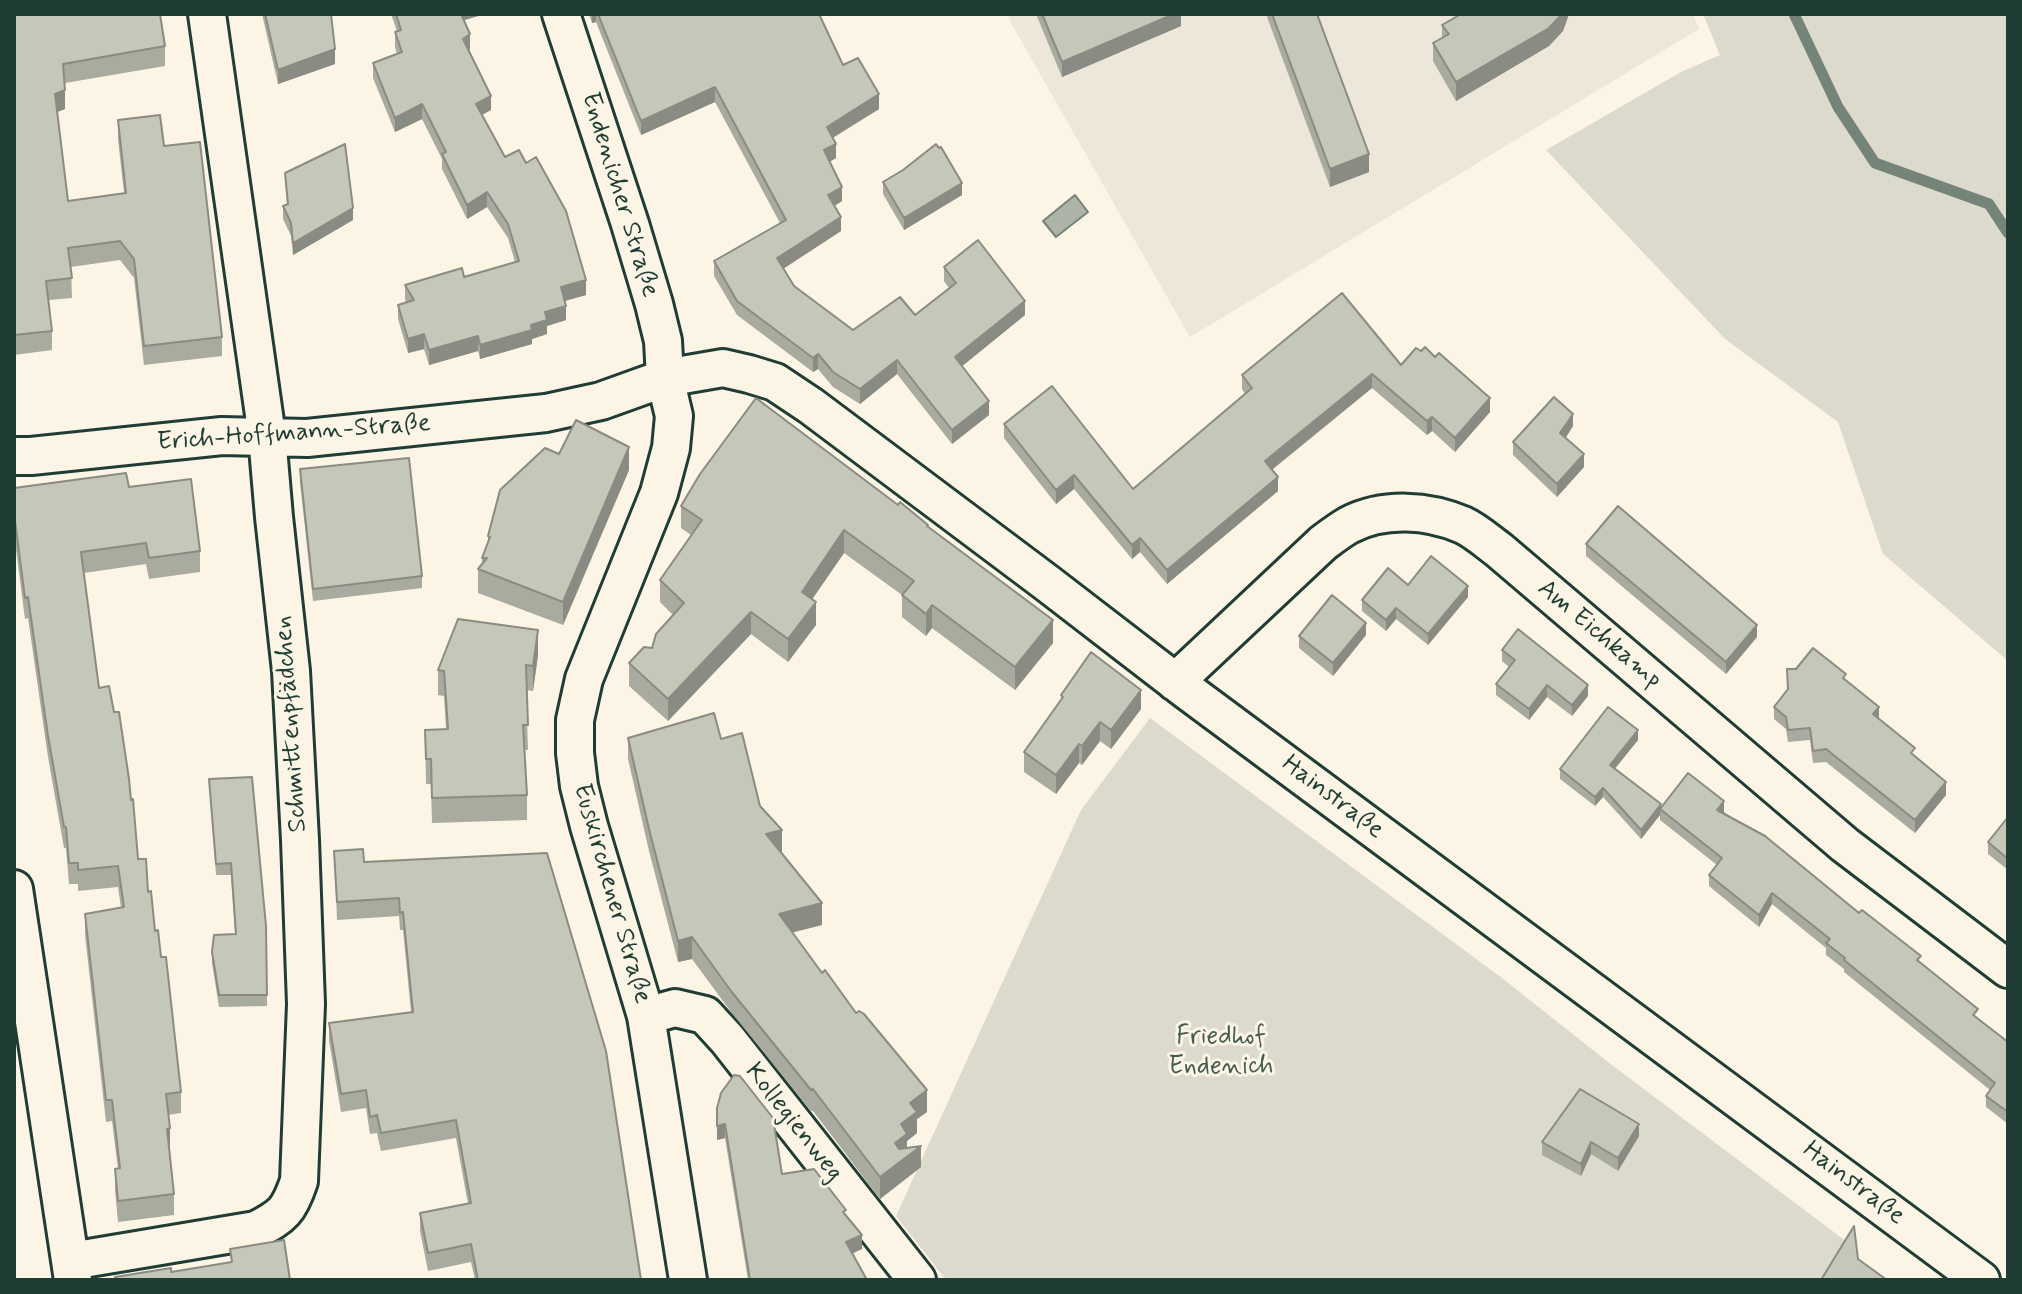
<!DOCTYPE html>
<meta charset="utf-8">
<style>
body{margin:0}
#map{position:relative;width:2022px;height:1294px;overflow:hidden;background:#fcf5e5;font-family:Mynerve,sans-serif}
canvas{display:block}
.frame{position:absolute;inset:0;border:16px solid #1f3d34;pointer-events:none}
</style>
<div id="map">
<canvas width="2022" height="1294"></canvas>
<div class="frame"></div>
</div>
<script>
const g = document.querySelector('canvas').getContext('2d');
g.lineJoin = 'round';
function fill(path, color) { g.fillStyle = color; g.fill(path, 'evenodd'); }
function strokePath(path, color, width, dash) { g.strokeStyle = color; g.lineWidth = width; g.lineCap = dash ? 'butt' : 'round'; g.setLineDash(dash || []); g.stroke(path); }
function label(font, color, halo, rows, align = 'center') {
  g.font = font + ' Mynerve,sans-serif'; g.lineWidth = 6; g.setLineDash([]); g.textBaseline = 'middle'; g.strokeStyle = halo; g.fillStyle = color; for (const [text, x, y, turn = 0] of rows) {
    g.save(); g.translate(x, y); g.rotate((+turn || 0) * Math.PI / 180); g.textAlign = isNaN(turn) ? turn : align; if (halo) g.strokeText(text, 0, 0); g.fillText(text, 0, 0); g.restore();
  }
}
const built = new Path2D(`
 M1008,14H1693L1699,29L1190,337L1011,23Z`);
const green = new Path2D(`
 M1703,14H2008V661L1883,554L1838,422L1725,339L1546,150L1681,72L1720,55Z
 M1150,718L1502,978L1608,1062L1847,1242L1824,1280H946L896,1216L1081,810Z`);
const water = new Path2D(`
 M1075,195L1088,212L1056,237L1043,221Z`);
const stream = new Path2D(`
 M1794,14L1838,107L1875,163L1989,204L2008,233`);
const minor = new Path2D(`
 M561,14L630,224L654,304L663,341L665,378L674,416L671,448L659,493L584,679L575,720V753L579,786L589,826L646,1016L688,1280
 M14,456H31L222,436L307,438L546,413L601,401L665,378L723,368L749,374L775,382L811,406L1047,583L1186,690L1981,1280
 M1175,682L1323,543C1331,537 1340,530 1349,525C1384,507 1428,510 1463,525C1476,531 1488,542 1499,550L1845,845L2008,969
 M14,889L73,1280
 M646,1016L675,1008L705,1015L727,1039L917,1280
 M71,1261L256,1230C283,1216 289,1211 299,1181L306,1004L300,840L291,671L274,517L267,436L207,14`);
const wall = new Path2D(`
 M14,14L165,46V66L65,83V109L57,112L68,201L124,193L118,139V120L164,146L222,337V356L144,365L134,278L120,260L71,267L72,298L49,300L52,331V350L14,355Z
 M262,14H331L335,64L278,84Z
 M391,14H485L464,20L470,49L469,50L491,110L482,115L505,157L586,295L565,301L566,320L547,326V334L532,339V344L480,359L478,351L429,365L424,349L408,353L398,319V305L406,302L405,299V285L464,277L515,262L508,238L487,207L467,219L442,169V159L422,119L395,132L373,78V63L397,54L395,47V32L397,31Z
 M589,14H819L843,65L879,109L833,138L836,158L829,162L842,201L834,206L841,231L783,268L794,286L853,330L915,315L949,288L944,281V267L1025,315L962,366L989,415L952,444L897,374L860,404L833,387L818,369L813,372L737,315L714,276V261L780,223L715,102L641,135L596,22L592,23Z
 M1036,14H1181V26L1062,77Z
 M1266,14H1317L1369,172L1330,187Z
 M1461,14H1569L1563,31L1549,46L1456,101L1433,61V43L1442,38V25Z
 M285,173L353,220L293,255L291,236L283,219V206L287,204Z
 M883,182L962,195L904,230L883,194Z
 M1401,365L1490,412L1455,452L1432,431L1427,435L1372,388L1272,470L1278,491L1167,584L1140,552L1132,559L1074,489L1056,504L1004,438V424L1133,489L1245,394L1242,389V375Z
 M1573,426L1566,438L1584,467L1557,497L1513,455V442Z
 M559,454L629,470L563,625L478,593V569L482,565V558L488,544V536Z
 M300,469L422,576V588L313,601L300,482Z
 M129,487L200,551V572L149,579L146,564L84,573L99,688L114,712L131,800L138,859L148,892L161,957L181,1092V1113L168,1115L169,1149L174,1194V1215L118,1222L115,1190V1169H118L112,1121L106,1122L85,935V914L121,908L118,887L78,891V884H69L66,848H64L48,757L28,618L25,619L14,534V488Z
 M681,506L928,527L1053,643L1015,690L932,628L926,636L902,617V595L844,553L812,599L816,625L788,662L751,634L668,721L629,686V663L652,648L673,615L660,602V580L691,535L681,528Z
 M1586,544L1679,559L1757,637L1726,674L1586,556Z
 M1408,585L1468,597L1428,645L1396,619L1386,631L1362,611V600Z
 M1366,635L1333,676L1299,648V636Z
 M1502,650L1588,696L1572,716L1547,697L1529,720L1496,695V684L1509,667L1502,661Z
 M538,655L533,691L526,690L528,750H524L527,795V820L432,823L431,784H426L425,730L446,729L444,696L438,695V670Z
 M1787,669L1846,680L1879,719L1915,757L1946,795L1915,833L1826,762L1813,763L1810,740L1788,742L1786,729L1774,719V707L1787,690Z
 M1061,695L1141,709L1111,749L1100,741L1082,765L1079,763L1056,794L1024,772V752L1061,700Z
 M628,738L721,739L760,806L782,852H780L822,925L792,932L927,1112L917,1119V1133L907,1141V1148L921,1167L880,1199L813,1111H811L731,1012L692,959L678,962L649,851L628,759Z
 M1638,740L1615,769L1661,807L1724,812L1921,963L1978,1018L2008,1042V1124L1986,1107V1096L1990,1090L1844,972V969L1826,955V948L1772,904L1759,927L1709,886V875L1717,865L1660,820V815L1641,839L1603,797L1595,806L1560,779V769Z
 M209,779L266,926L267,1006L219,1007L212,963V952L235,934L231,875H216Z
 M2008,817V870L1988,854V842Z
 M334,851L364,862L547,853L641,1280H475L471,1262L428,1271L420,1231V1213L468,1204L456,1138L381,1151L377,1133L370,1134L366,1108L341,1112L329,1041V1023L411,1012L403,930H400L399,916L337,920Z
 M717,1108L782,1174L846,1216L862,1249L852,1254L867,1280H748L725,1138L717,1140Z
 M1639,1136L1618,1171L1591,1154L1581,1176L1542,1155V1142Z`);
const shadedWall = new Path2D(`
 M458,14H485L458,22Z
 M592,14H596V22L592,23Z
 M1174,14H1181V26L1062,77V62Z
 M1562,14H1569L1563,31L1549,46L1456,101V82Z
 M470,34V49L463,53V39Z
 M335,49V64L278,84V70Z
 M715,87V102L641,135V121Z
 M65,90V109L55,113V94Z
 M879,94V109L827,141V127Z
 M491,96V110L476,118V104Z
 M422,104V119L395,132V118Z
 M836,144V158L824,165V150Z
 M1369,154V172L1330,187V169Z
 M962,183V195L904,230V218Z
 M842,187V201L828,210V195Z
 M487,192V207L467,219V205Z
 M353,208V220L293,255V243Z
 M841,217V231L777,273V258Z
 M586,280V295L561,302V287Z
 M1025,301V315L955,372V357Z
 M566,306V320L547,326V334L532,339V344L480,359V345L531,325L545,312Z
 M424,334V349L408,353V339Z
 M478,336V351L429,365V350Z
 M818,354V369L813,372V358Z
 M897,360V374L860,404V389Z
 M1372,374V388L1265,475V461Z
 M1490,398V412L1455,452V438Z
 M989,401V415L952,444V430Z
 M1573,414V426L1560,445V433Z
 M1432,417V431L1427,435V421Z
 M629,447V470L563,625V602Z
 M1584,454V467L1557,497V484Z
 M1074,475V489L1056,504V490Z
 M1278,477V491L1167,584V570Z
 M844,530V553L802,614V592Z
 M1140,538V552L1132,559V545Z
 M1468,586V597L1428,645V634Z
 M816,602V625L788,662V639Z
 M932,605V628L926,636V614Z
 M1396,608V619L1386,631V620Z
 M751,612V634L668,721V699Z
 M1053,620V643L1015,690V667Z
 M1366,623V635L1333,676V663Z
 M1757,625V637L1726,674V662Z
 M538,630V655L533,691V666Z
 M1547,685V697L1529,720V709Z
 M1588,685V696L1572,716V705Z
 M1141,690V709L1111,749V730Z
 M1879,707V720L1873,714Z
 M1100,722V741L1082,765V746Z
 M1638,730V740L1610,774V765Z
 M1079,744V763L1056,794V775Z
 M1946,782V795L1915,833V820Z
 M1603,788V797L1595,806V797Z
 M1724,801V812L1717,821V810Z
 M1661,804L1660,815L1641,839V830Z
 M782,830V852L766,855V834Z
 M1772,893V904L1759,927V915Z
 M822,903V925L779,936V914Z
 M692,937V959L678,962V941Z
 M927,1090V1112L917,1119V1133L907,1141V1155L895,1164V1143L910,1103Z
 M725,1124V1138L717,1140V1126Z
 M1639,1124V1136L1618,1171V1158Z
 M170,1128V1149L167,1150V1129Z
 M1591,1142V1154L1581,1176V1164Z
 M921,1146V1167L880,1199V1177Z
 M862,1235V1249L846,1256V1242Z`);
const building = new Path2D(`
 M14,14H160L165,46L63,64L65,90L55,94L68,201L126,193L118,120L160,115L164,146L200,142L222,337L144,346L134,259L120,241L68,248L72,278L46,281L52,331L14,335Z
 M265,14H331L335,49L278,70Z
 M396,14H461L470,34L463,39L491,96L476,104L505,157L519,150L526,163L536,157L566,211L586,280L561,287L566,306L545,312L547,320L531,325L532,330L480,345L478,336L429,350L424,334L408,339L398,305L414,300L405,285L462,268L464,277L519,261L508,224L487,192L467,205L442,154L446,152L422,104L395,118L373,63L402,52L395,32L401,30Z
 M598,14H819L843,65L858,58L879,94L827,127L836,144L824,150L842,187L828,195L841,217L777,258L794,286L853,330L900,297L915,315L956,283L944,267L978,240L1025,301L955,357L989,401L952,430L897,360L860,389L833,372L818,354L813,358L737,301L714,261L786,220L715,87L641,121Z
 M1042,14H1174L1062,62Z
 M1272,14H1317L1369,154L1330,169Z
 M1461,14H1562L1549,28L1456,82L1433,43L1449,34L1442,25Z
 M345,144L353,208L293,243L291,223L283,206L288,204L285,173Z
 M936,144L939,148L941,147L962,183L904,218L883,182L903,170Z
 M1342,293L1401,365L1416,348L1421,351L1425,347L1435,357L1439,353L1490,398L1455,438L1432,417L1427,421L1372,374L1265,461L1278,477L1167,570L1140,538L1132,545L1074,475L1056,490L1004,424L1052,386L1133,489L1252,388L1242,375Z
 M1554,397L1573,414L1560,433L1584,454L1557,484L1513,442Z
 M756,398L898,505L900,502L928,525L927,526L1053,620L1015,667L932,605L926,614L902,595L914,581L844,530L802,592L816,602L788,639L751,612L668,699L629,663L644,647L652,648L656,634L684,603L660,580L702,520L681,506L700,474Z
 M576,420L629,447L563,602L478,569L487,558H482L490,537L488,536L500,490L545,448L559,454Z
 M409,458L422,576L313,589L300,469Z
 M126,473L129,487L191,479L200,551L149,558L146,543L81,552L99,688L109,686L114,712H119L129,779L131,800L133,799L138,859H146L148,892L151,891L155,931L158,930L161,957H166L181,1092L166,1094L170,1128L167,1129L174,1194L118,1201L115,1169L120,1168L112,1100H106L85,914L124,907L118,866L78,870V863H69L66,827H64L48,736L28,597L25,598L14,513V488Z
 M1618,506L1757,625L1726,662L1586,544Z
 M1431,556L1468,586L1428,634L1396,608L1386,620L1362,600L1388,568L1408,585Z
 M1332,595L1366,623L1333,663L1299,636Z
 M458,619L538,630L533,666L526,665L528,725H523L527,795L432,798L431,759H426L425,730L448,729L444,671L438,670Z
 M1518,629L1588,685L1572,705L1547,685L1529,709L1496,684L1515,660L1502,650Z
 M1813,648L1846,674L1843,678L1879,707L1873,714L1915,748L1911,753L1946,782L1915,820L1826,749L1813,751L1810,728L1788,730L1786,717L1774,707L1788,689L1787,669H1796Z
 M1091,652L1141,690L1111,730L1100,722L1082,746L1079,744L1056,775L1024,752L1063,697L1061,695Z
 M1608,707L1638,730L1610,765L1661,804L1641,830L1603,788L1595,797L1560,769Z
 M714,713L721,739L742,733L760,806L782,830L766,834L822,903L779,914L822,973L825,970L856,1013L859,1011L864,1014L927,1090L910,1103L917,1112L901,1124L907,1134L895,1143L899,1149L921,1146L880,1177L813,1089L811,1090L731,991L692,937L678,941L649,829L628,738Z
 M1688,773L1724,801L1717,810L1765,836L1859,913L1862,910L1921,956L1917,960L1978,1009L1973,1015L2008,1042V1112L1986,1096L1995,1083L1844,960L1845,958L1826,943L1830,939L1772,893L1759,915L1709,875L1722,858L1660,809Z
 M252,777L266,926L267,995H219L212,952L214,935L236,934L231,863L216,864L209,779Z
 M2008,817V859L1988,842Z
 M363,849L364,862L547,853L606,1051L641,1280H478L471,1244L428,1253L420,1213L471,1203L456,1120L381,1133L377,1115L370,1117L366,1090L341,1094L329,1023L413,1012L403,912L400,913L399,898L337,902L334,851Z
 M734,1075L740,1076L773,1118L782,1174L814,1169L846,1210L843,1212L862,1235L846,1242L867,1280H750L725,1124L717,1126V1108L721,1093Z
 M1580,1089L1639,1124L1618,1158L1591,1142L1581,1164L1542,1142Z
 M1854,1226L1858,1259L1887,1280H1821Z
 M284,1240L290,1280H115V1277L171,1268V1272L232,1262L230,1249Z`);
const streetNames = [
 ["Endenicher Straße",619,195,73],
 ["Erich-Hoffmann-Straße",294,434,-4],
 ["Am Eichkamp",1599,635,40],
 ["Schmittenpfädchen",292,724,-94],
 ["Hainstraße",1332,798,37],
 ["Euskirchener Straße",611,894,74],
 ["Kollegienweg",793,1123,52],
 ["Hainstraße",1853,1184,37]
];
const parkNames = [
 ["Friedhof",1221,1038],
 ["Endenich",1221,1068]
];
fill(built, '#ece7d8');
fill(green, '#dcdacc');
fill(water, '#aeb3a7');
strokePath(water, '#758479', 2);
strokePath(stream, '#758479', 11);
strokePath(minor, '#1f3d34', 42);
strokePath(minor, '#fcf5e5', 36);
fill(wall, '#a9ab9f');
fill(shadedWall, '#8a8b82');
fill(building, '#c5c7b9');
strokePath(building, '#8a8b82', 2);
label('26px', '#1f3d34', '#fcf5e5', streetNames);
label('26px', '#455c52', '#fcf5e5', parkNames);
</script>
